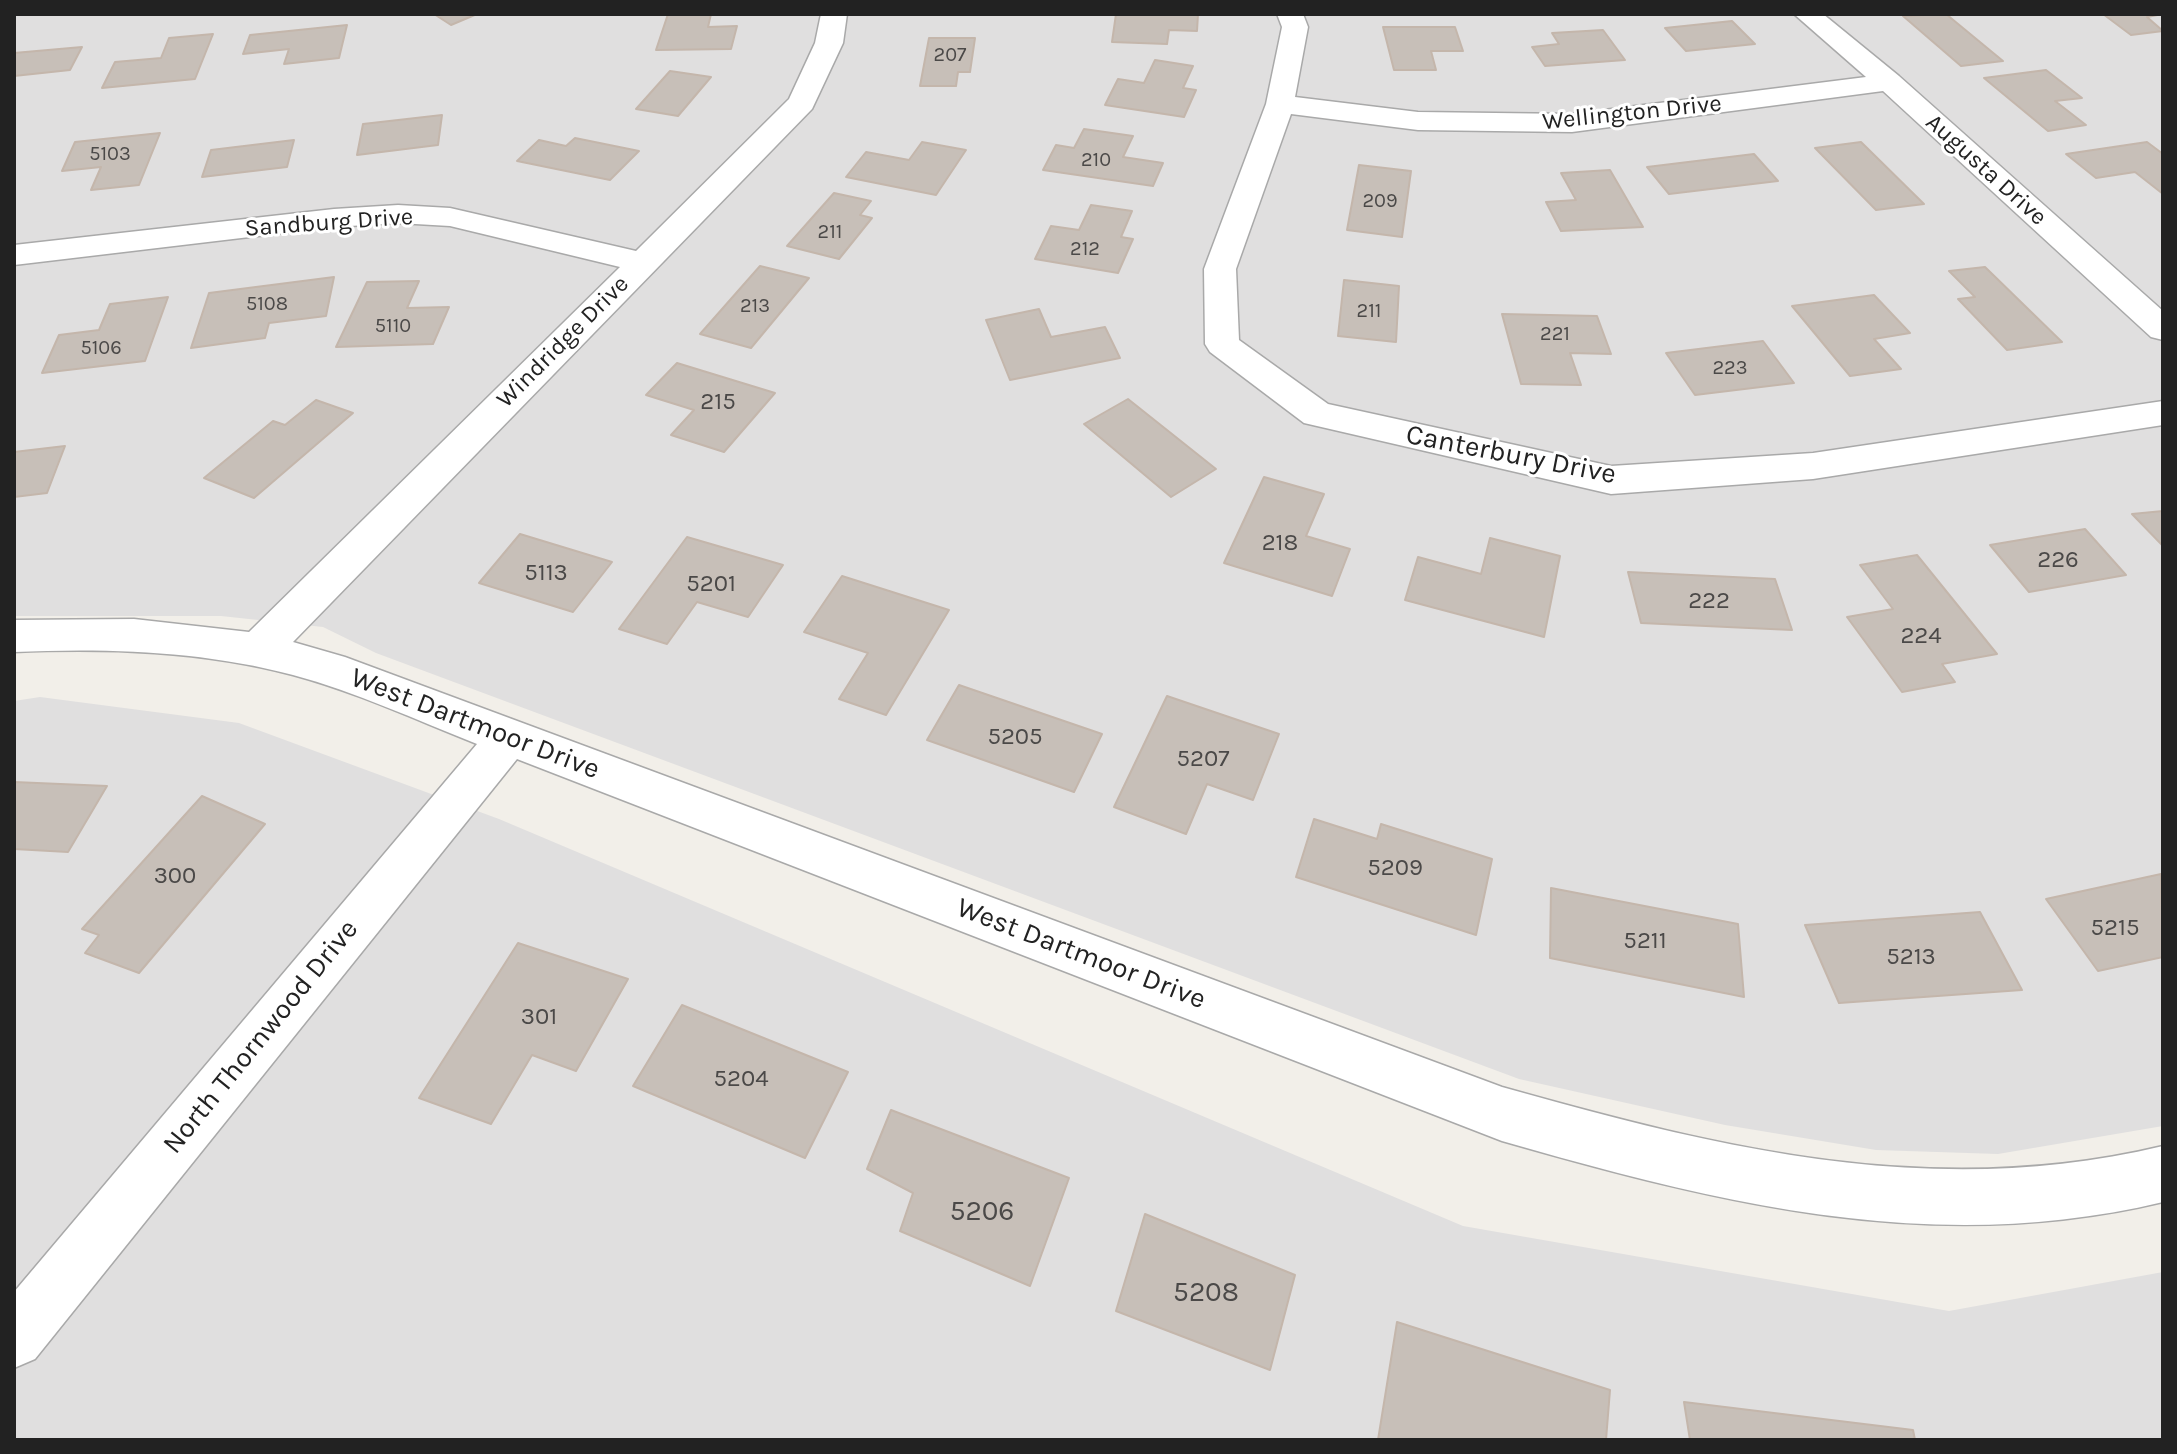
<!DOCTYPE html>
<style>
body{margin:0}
#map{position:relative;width:2177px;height:1454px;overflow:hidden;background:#f2efe9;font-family:Karla,sans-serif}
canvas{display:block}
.frame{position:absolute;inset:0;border:16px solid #222;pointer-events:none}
</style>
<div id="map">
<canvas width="2177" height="1454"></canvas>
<div class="frame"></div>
</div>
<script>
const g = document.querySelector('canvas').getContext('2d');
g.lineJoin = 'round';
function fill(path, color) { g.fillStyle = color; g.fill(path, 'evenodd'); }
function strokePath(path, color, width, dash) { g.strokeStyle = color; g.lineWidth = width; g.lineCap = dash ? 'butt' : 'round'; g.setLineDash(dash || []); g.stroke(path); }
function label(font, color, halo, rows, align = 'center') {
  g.font = font + ' Karla,sans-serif'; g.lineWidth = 6; g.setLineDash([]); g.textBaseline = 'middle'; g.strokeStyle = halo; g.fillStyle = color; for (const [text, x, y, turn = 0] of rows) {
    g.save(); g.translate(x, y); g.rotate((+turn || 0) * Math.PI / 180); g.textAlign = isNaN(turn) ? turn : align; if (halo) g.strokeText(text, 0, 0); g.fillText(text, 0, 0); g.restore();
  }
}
const residential = new Path2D(`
 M14,14H2163V1126L1998,1154L1876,1150L1725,1125L1519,1079L376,653L323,627L221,616H14Z
 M40,697L239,723L499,819L1463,1226L1949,1311L2163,1272V1440H14V701Z`);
const building = new Path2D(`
 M434,14H477L451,25Z
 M668,14H711L708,27L737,26L731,49L656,50Z
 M1116,14H1198L1197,31L1169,30L1167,44L1112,42Z
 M1946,14L2003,61L1961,66L1903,16Z
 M2103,14H2163L2147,17L2163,31L2131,35Z
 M1732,21L1755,44L1686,51L1665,28Z
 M347,25L339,58L284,64L289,49L243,54L250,35Z
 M1383,27H1455L1463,51H1431L1436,70H1394Z
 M1603,30L1625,60L1545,66L1532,47L1559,44L1552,33Z
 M213,34L195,79L102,88L115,62L161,58L169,38Z
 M929,38H975L970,72H958L956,86H920Z
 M82,47L70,70L14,76V53Z
 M1155,60L1193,66L1183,88L1196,90L1184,117L1105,105L1118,79L1144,83Z
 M2046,70L2082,98L2055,101L2086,125L2048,131L1984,78Z
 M670,71L711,77L678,116L636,109Z
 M442,115L438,145L357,155L363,124Z
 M1084,129L1133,136L1123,157L1163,163L1153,186L1043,170L1056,145L1074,148Z
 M160,133L139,185L91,190L101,167L62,171L75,142Z
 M575,138L639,151L610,180L517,161L539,140L566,146Z
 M294,140L287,167L202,177L211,150Z
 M922,142L966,150L936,195L846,177L866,152L909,160Z
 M1861,142L1924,204L1876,210L1815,148Z
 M2147,142L2163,154V194L2135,172L2096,178L2066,154Z
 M1754,154L1778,181L1669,194L1647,167Z
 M1359,165L1411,171L1402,237L1347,230Z
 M1610,170L1643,227L1561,231L1546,202L1576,200L1561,173Z
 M834,193L871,201L860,215L872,218L839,259L787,246Z
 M1091,205L1132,211L1121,237L1133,239L1118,273L1035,259L1051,226L1079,230Z
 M760,266L809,278L751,348L700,334Z
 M1985,267L2062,342L2007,350L1958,299L1975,297L1949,271Z
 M334,277L326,316L269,323L265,338L191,348L209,293Z
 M1344,280L1399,286L1396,342L1338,336Z
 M419,281L407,308L449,307L433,344L336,347L367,282Z
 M1874,295L1910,333L1874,339L1901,369L1850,376L1792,306Z
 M168,297L145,361L42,373L59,335L99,330L110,304Z
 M1039,309L1051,337L1105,327L1120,358L1010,380L986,320Z
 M1502,314L1597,316L1611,354L1570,353L1581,385L1521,384Z
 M1763,341L1794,383L1695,395L1666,353Z
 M677,363L775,393L724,452L671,435L694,410L646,395Z
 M1128,399L1216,469L1171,497L1084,424Z
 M316,400L353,413L254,498L204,478L273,421L285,425Z
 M65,446L47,493L14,497V452Z
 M1264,477L1324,494L1306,536L1350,549L1332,596L1224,563Z
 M2163,511V546L2132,514Z
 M2085,529L2126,575L2029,592L1990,545Z
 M520,534L612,562L573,612L479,583Z
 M687,537L783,565L748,617L697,602L667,644L619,629Z
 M1490,538L1560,556L1544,637L1405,600L1418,557L1481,574Z
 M1917,555L1997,654L1942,664L1955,682L1902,692L1847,617L1893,609L1860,565Z
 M1628,572L1775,579L1792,630L1641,623Z
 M842,576L949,610L886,715L839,699L868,653L804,632Z
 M959,685L1102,734L1074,792L927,740Z
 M1167,696L1279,734L1253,800L1207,784L1186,834L1114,807Z
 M14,782L107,786L68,852L14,849Z
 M202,796L265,824L139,973L85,953L99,935L82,929Z
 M1314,819L1377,839L1381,824L1492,859L1476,935L1296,877Z
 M2161,874L2163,957L2098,971L2046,899Z
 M1551,888L1738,924L1744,997L1550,958Z
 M1980,912L2022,990L1839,1003L1805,925Z
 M518,943L628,979L576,1071L532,1055L491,1124L419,1098Z
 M682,1005L848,1072L805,1158L633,1086Z
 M891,1110L1069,1178L1030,1286L900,1231L913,1193L867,1169Z
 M1145,1214L1295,1275L1270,1370L1116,1311Z
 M1397,1322L1610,1390L1606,1440H1378Z
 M1684,1402L1913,1430L1915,1440H1690Z`);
const minor = new Path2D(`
 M821,14H847L843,43L812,109L293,642L345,657L1502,1087C1722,1149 1934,1201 2163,1146V1202C1934,1257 1722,1204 1502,1141L517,759L35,1359L14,1368V1292L477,744C416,720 356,692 293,675C202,651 108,648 14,652V620L134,619L249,632L620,267L450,226L398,223L334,227L14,265V245L334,209L398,205L450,208L636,251L789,99L815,43Z
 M1277,14H1303L1308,27L1295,97L1418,112L1572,114L1866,77L1794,14H1823L1899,76L2163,311V340L2151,337L1883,91L1572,132L1418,130L1291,114L1236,269L1239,340L1328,404L1611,466L1813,453L2163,401V425L1813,479L1611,494L1304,423L1210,352L1205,344L1204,269L1266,104L1282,27Z`);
const farNumbernames = [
 ["207",950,55],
 ["5103",110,154],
 ["210",1096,160],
 ["209",1380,201],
 ["211",830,232],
 ["212",1085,249],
 ["5108",267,304],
 ["213",755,306],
 ["211",1369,311],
 ["5110",393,326],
 ["221",1555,334],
 ["5106",101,348],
 ["223",1730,368]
];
const farStreetnames = [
 ["Wellington Drive",1632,113,-6],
 ["Augusta Drive",1986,170,42],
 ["Sandburg Drive",329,223,-4],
 ["Windridge Drive",563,342,-45]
];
const numberNames = [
 ["215",718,402],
 ["218",1280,543],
 ["226",2058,560],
 ["5113",546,573],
 ["5201",711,584],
 ["222",1709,601],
 ["224",1921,636],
 ["5205",1015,737],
 ["5207",1203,759],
 ["5209",1395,868],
 ["300",175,876],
 ["5215",2115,928],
 ["5211",1645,941],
 ["5213",1911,957],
 ["301",539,1017],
 ["5204",741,1079]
];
const streetNames = [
 ["Canterbury Drive",1511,455,11],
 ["West Dartmoor Drive",475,724,21],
 ["West Dartmoor Drive",1081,954,21],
 ["North Thornwood Drive",261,1037,-51]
];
const nearNumbernames = [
 ["5206",982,1212],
 ["5208",1206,1293]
];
fill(residential, '#e0dfdf');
fill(building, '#c7bfb8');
strokePath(building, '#c4b6ab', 2);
strokePath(minor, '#a9a9a9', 3);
fill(minor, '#fff');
label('20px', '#4b4948', null, farNumbernames);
label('24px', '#222', '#fff', farStreetnames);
label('24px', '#4b4948', null, numberNames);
label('28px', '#222', '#fff', streetNames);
label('28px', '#4b4948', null, nearNumbernames);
</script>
